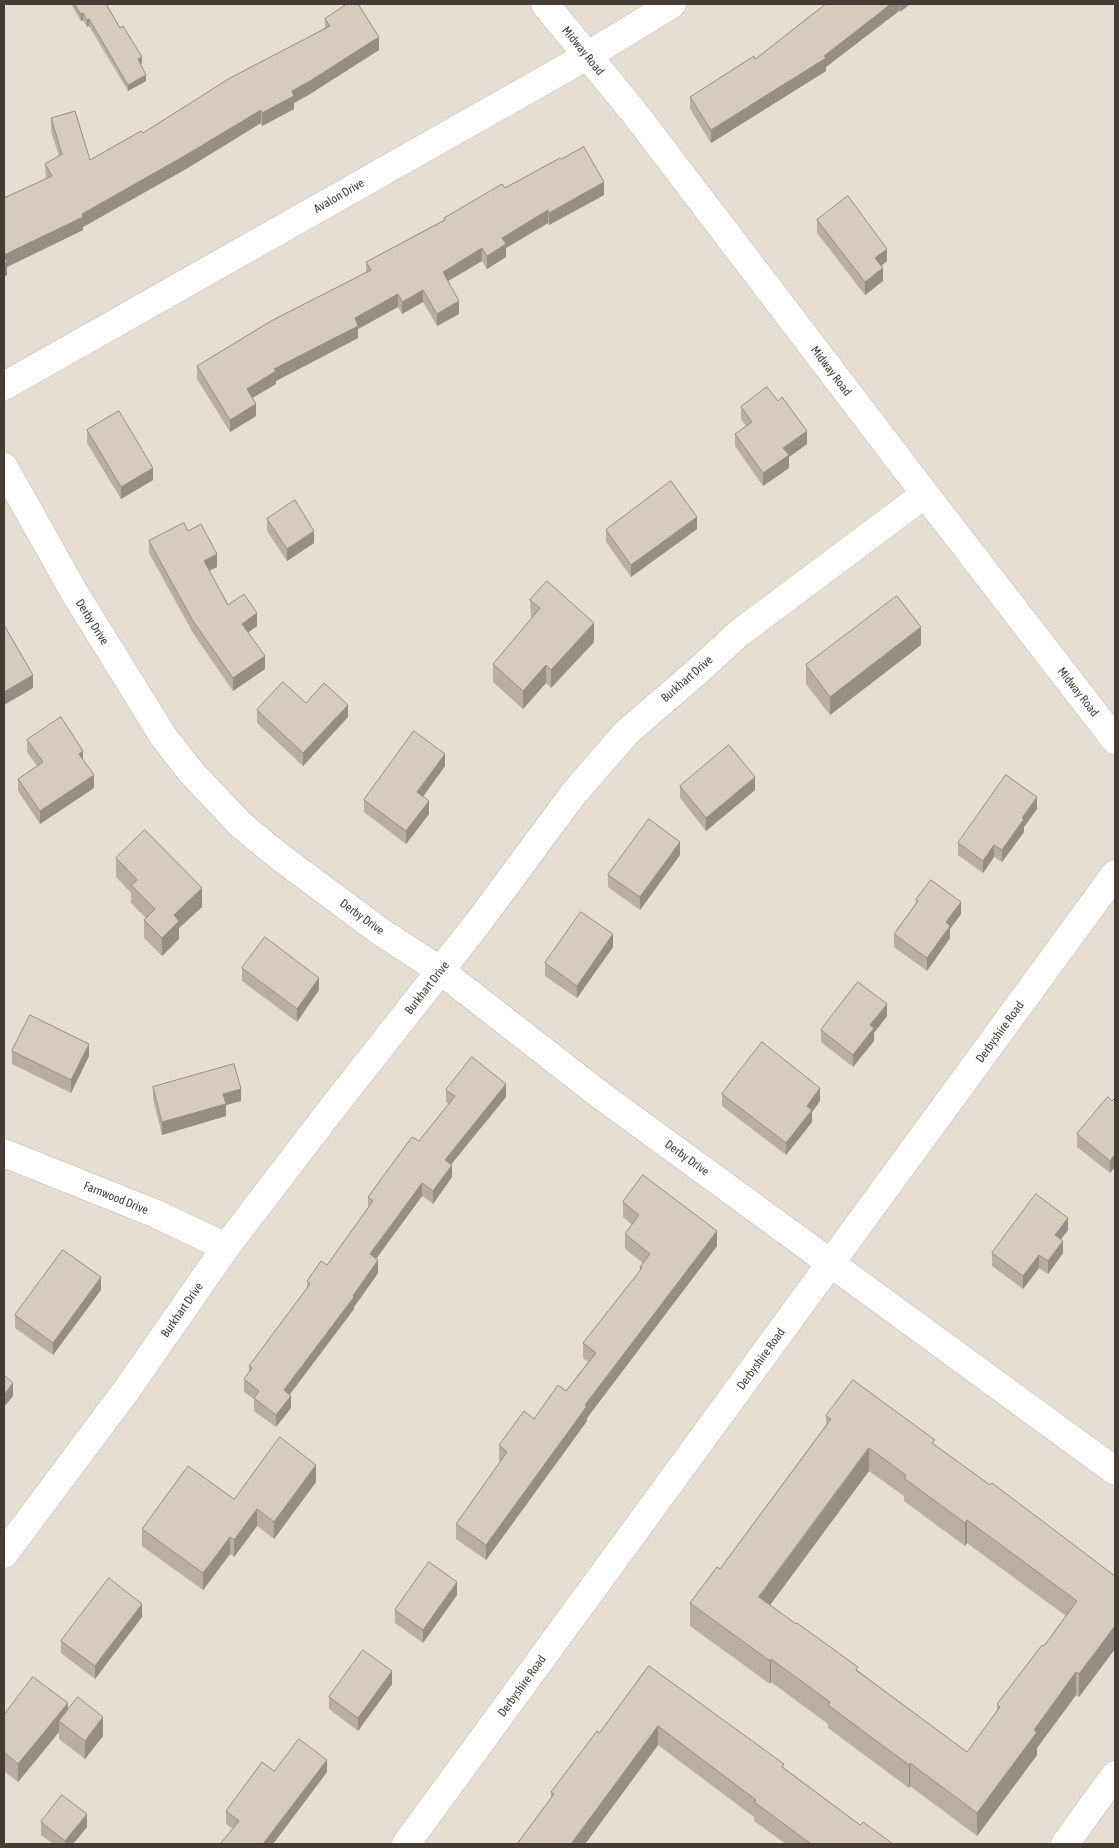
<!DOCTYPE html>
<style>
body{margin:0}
#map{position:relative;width:1119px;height:1848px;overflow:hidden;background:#f3ede5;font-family:"Asap Condensed",sans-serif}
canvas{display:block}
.frame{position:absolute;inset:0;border:5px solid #453d35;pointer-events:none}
</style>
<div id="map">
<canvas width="1119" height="1848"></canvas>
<div class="frame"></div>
</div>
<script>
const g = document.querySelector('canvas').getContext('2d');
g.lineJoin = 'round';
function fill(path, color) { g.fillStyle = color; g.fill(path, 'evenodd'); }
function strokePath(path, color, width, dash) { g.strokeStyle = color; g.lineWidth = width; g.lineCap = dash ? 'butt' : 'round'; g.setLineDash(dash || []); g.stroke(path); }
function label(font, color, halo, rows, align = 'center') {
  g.font = font + ' "Asap Condensed",sans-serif'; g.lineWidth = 5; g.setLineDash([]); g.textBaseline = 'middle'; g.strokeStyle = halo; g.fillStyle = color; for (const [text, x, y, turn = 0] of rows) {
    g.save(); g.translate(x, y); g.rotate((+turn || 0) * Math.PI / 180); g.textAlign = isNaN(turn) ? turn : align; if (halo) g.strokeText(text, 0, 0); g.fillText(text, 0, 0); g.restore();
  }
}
const residential = new Path2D(`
 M4,4H1115V872L397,1844H4Z
 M1115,874V1844H400Z`);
const minor = new Path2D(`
 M545,4L633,111L925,494L1115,740
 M4,386L587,56L672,4
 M4,467L74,592L163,736L191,772L241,825L280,857L381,932L441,971L599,1094L1115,1471
 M4,1153L154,1213L226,1247
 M4,1554L128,1388L226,1247L330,1111L477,924L574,793L627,732L699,670L738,634L925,494
 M406,1844L1115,874
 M1065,1844L1115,1775`);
const wall = new Path2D(`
 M71,4H106L120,28L142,63L140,64L146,81L128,91L89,26L87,27L83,20L81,21Z
 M826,4H910L900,12L899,11L826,67V71L711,143L690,109V97L755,59Z
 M325,19L379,50L310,94L294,103V109L262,126L261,123L186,169L83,227V230L7,267V275L4,277V198L46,179L45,164L59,156L51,131V118L90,160L143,133L325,28Z
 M561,159L604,195L549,225L548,223L506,248V257L487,269L482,261L448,281L459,314L437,326L423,302L402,314L398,307L358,329V338L276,381V384L252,398L256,416L230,432L197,379V366L366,272V262L444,220V218Z
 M817,220L887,261L881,266L883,281L865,295L817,233Z
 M741,407L807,444L789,457V468L763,486L735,446V434L746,426L741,419Z
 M87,430L153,480L121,499L87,443Z
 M267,519L314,543L287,561L267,531Z
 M697,529L631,577L606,542V530Z
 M188,531L217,567L209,571L228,605L257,626L248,632L265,669L233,691L193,633L149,553V541Z
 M530,600L594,642L551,688L546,683L523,709L493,682V664L531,619Z
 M921,645L830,715L806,684V665Z
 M306,703L348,717L303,766L257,723V710Z
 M27,740L83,760L94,788L40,824L18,791V779L37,766L27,752Z
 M445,766L423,796L429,814L406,844L364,812V800Z
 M680,786L755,790L706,831L680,798Z
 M1037,809L1024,827V832L1002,862L994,857L983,873L958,855V843Z
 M680,855L640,910L608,887V875Z
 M116,858L202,907L179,928V939L162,956L144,938V920L146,918L131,903V893L116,877Z
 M916,900L961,914L950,929V938L927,971L894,947V934L916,903Z
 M613,947L577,998L545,976V963Z
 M242,968L319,990L297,1022L242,981Z
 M887,1016L874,1033V1041L853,1067L821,1042V1030Z
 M12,1051L89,1056L71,1093L12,1064Z
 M153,1087L241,1101L226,1105V1116L162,1135L153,1099Z
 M446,1090L506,1097L451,1164L452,1177L433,1204L422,1196L376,1259L378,1273L354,1307V1309L290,1394L291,1408L276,1427L254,1411V1399L244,1392V1379L249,1373V1366L307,1289V1281L327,1265L368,1208V1197L419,1141L449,1104L446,1102Z
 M722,1094L820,1101L812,1112V1122L786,1155L722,1106Z
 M1112,1101L1110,1173L1077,1147V1134Z
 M623,1202L717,1246L587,1418V1421L486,1560L456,1539V1524L500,1462L499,1460V1445L534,1419L566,1391L588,1362L583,1358V1343L640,1271V1267L643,1263L625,1249V1234L632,1225L623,1217Z
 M1068,1230L1061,1239L1063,1253L1048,1274L1039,1268L1023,1289L992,1266V1253Z
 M101,1290L53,1355L15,1328V1315Z
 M826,1416L935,1445L1115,1576V1649L1079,1697L1076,1695L1037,1748V1755L977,1836L910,1786L909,1788L828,1728V1724L771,1682L770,1684L690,1626V1603L720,1569L826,1425ZM869,1471L904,1496V1501L965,1546L967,1543L1066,1616L1044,1646L997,1704V1712L967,1752L770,1605Z
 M316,1482L274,1539L257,1526L234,1557L230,1554L203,1590L142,1546V1529L234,1499Z
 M457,1595L423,1643L395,1623V1610Z
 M142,1617L95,1679L61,1653V1641Z
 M649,1666L860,1825L893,1844H786L754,1821V1817L658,1745L585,1844H517L551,1798V1792L599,1733Z
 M392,1684L358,1731L329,1709V1697Z
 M68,1710L103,1736L85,1759L59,1739V1732L18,1782L4,1771V1715Z
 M274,1771L327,1772L273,1844H220L233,1829L226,1824V1811Z
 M41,1822L87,1827L73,1844H53L41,1835Z`);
const shadedWall = new Path2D(`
 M891,4H899V11L826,67V71L711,143V130L824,56Z
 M900,4H910L900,12Z
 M83,13V20L81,21V14Z
 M89,19V26L87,27V20Z
 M379,37V50L310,94L294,103V109L262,126V113L292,91Z
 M142,57V63L138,66V59Z
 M146,75V81L128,91V85Z
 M261,110V123L186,169L83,227V230L7,267V275L4,277V255L82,214Z
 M604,182V195L549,225V213Z
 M548,210V223L506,248V257L487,269V256L502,238Z
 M482,248V261L443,284V272Z
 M887,249V261L875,271V258Z
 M883,268V281L865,295V282Z
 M423,290V302L402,314V302Z
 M398,294V307L358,329V338L276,381V384L247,401V389L274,369L355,318Z
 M459,301V314L437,326V314Z
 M256,404V416L230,432V420Z
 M807,431V444L789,457V468L763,486V473L783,448Z
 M153,468V480L121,499V487Z
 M697,517V529L631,577V565Z
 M314,531V543L287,561V549Z
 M217,554V567L204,573V561Z
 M257,613V626L242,637V624Z
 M594,623V642L551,688V670Z
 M921,627V645L830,715V697Z
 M265,656V669L233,691V678Z
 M546,665V683L523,709V691Z
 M33,675V688L4,705V692Z
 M348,705V717L303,766V753Z
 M83,751V763L79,754Z
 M445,754V766L417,805V792Z
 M94,775V788L40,824V811Z
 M755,777V790L706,831V818Z
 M1037,797V809L1024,827V832L1002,862V850L1022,818Z
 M429,801V814L406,844V831Z
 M680,842V855L640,910V897Z
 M994,845V857L983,873V861Z
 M202,888V907L179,928V939L162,956V938L174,915Z
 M961,902V914L950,929V938L927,971V958L946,922Z
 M613,934V947L577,998V986Z
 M319,978V990L297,1022V1009Z
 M887,1004V1016L874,1033V1041L853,1067V1055L870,1025Z
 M89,1044V1056L71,1093V1080Z
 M506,1084V1097L445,1172V1160Z
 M820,1088V1101L812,1112V1122L786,1155V1143L807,1106Z
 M241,1089V1101L226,1105V1116L162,1135V1122L223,1094Z
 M1115,1154V1167L1110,1173V1161Z
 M452,1165V1177L433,1204V1191Z
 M422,1183V1196L370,1267V1254Z
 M1068,1218V1230L1055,1247V1235Z
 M717,1231V1246L587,1418V1421L486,1560V1545L585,1405Z
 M1063,1241V1253L1048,1274V1261Z
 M1039,1255V1268L1023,1289V1276Z
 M378,1260V1273L354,1307V1309L284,1402V1390Z
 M101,1277V1290L53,1355V1343Z
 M13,1383V1396L4,1407V1395Z
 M291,1396V1408L276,1427V1415Z
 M869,1448V1471L759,1620V1597Z
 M316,1465V1482L274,1539V1522Z
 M257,1509V1526L234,1557V1540Z
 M967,1520V1543L965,1546V1523Z
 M230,1537V1554L203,1590V1573Z
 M457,1582V1595L423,1643V1630Z
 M142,1604V1617L95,1679V1666Z
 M1115,1626V1649L1079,1697V1674Z
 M771,1659V1682L770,1684V1661Z
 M392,1671V1684L358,1731V1718Z
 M1076,1672V1695L1037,1748V1755L977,1836V1813L1034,1730Z
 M68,1703V1721H59V1732L18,1782V1764Z
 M103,1717V1736L85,1759V1741Z
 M658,1726V1745L585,1844H571Z
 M327,1760V1772L273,1844H263Z
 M910,1763V1786L909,1788V1765Z
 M87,1814V1827L73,1844H65V1841Z`);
const building = new Path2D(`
 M75,4H106L120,28L123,26L142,57L138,59L146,75L128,85L89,19L87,20L83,13L81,14Z
 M347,4H358L379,37L310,81L292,91L294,96L262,113L261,110L186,155L82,214L83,217L4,255V198L52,176L45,164L62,154L51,118L75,111L90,160L141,131L143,133L230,78L330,26L325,19Z
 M826,4H891L824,56L826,58L711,130L690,97L754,56L755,59Z
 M584,147L604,182L549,213L548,210L502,238L506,244L487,256L482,248L443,272L459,301L437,314L423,290L402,302L398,294L355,318L358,326L274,369L276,371L247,389L256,404L230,420L197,366L271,321L371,270L366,262L445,220L444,218L502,184L505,188L560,158L561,159Z
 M848,196L887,249L875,258L883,268L865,282L817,220Z
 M4,256L7,262L4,264Z
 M767,387L778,401L782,397L807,431L783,448L789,455L763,473L735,434L752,422L741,407Z
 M119,411L153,468L121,487L87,430Z
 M671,481L697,517L631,565L606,530Z
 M295,500L314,531L287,549L267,519Z
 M184,523L188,531L201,524L217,554L204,561L228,605L244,594L257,613L242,624L265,656L233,678L193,621L149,541Z
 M547,581L594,623L551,670L546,665L523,691L493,664L540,608L530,600Z
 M897,596L921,627L830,697L806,665Z
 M4,625L33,675L4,692Z
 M283,682L306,703L324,683L348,705L303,753L257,710Z
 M61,717L83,751L79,754L94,775L40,811L18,779L43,762L27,740Z
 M414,731L445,754L417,792L429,801L406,831L364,800Z
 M729,745L755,777L706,818L680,786Z
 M1006,775L1037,797L1022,818L1024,819L1002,850L994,845L983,861L958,843Z
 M649,819L680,842L640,897L608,875Z
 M145,830L202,888L174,915L179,921L162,938L144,920L155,909L131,885L137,880L116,858Z
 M931,880L961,902L946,922L950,926L927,958L894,934L918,901L916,900Z
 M581,912L613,934L577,986L545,963Z
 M265,937L319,978L297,1009L242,968Z
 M858,982L887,1004L870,1025L874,1028L853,1055L821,1030Z
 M30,1015L89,1044L71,1080L12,1051Z
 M762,1042L820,1088L807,1106L812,1110L786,1143L722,1094Z
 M472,1057L506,1084L445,1160L452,1165L433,1191L422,1183L370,1254L378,1260L353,1296L354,1297L284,1390L291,1396L276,1415L254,1398L259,1391L244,1379L252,1368L249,1366L310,1284L307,1281L321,1261L327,1265L373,1201L368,1197L412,1137L419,1141L455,1096L446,1090Z
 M234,1064L241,1089L223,1094L226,1104L162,1122L153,1087Z
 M1108,1097L1112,1101L1115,1098V1154L1110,1161L1077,1134Z
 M643,1175L717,1231L585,1405L587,1406L486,1545L456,1524L507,1452L499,1445L524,1411L534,1419L558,1385L566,1391L596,1353L583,1343L642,1268L640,1267L650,1254L625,1234L639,1215L623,1202Z
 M1036,1194L1068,1218L1055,1235L1063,1241L1048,1261L1039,1255L1023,1276L992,1253Z
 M63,1250L101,1277L53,1343L15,1315Z
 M4,1375L13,1383L4,1395Z
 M853,1380L935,1440L932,1443L990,1485L992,1483L1115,1576V1626L1079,1674L1076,1672L1034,1730L1037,1732L977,1813L910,1763L909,1765L828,1705L830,1702L771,1659L770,1661L690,1603L717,1567L720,1569L831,1419L826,1416ZM869,1448L906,1475L904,1478L965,1523L967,1520L1077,1601L1044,1646L1042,1645L997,1704L1000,1707L967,1752L856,1670L858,1667L797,1623L796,1624L759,1597Z
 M280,1437L316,1465L274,1522L257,1509L234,1540L230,1537L203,1573L142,1529L188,1466L234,1499Z
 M429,1562L457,1582L423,1630L395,1610Z
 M109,1578L142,1604L95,1666L61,1641Z
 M363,1650L392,1671L358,1718L329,1697Z
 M649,1666L784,1764L782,1767L860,1825L863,1822L893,1844H811L754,1802L756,1800L658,1726L571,1844H517L554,1794L551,1792L597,1731L599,1733Z
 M33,1677L68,1703L18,1764L4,1752V1715Z
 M78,1697L103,1717L85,1741L59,1721Z
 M299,1739L327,1760L263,1844H220L239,1821L226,1811L262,1762L274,1771Z
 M62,1795L87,1814L65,1841L41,1822Z`);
const streetNames = [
 ["Midway Road",583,51,51],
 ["Avalon Drive",339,196,-30],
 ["Midway Road",831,371,53],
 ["Derby Drive",92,622,58],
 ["Burkhart Drive",687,679,-41],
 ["Midway Road",1078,692,52],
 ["Derby Drive",362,917,36],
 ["Burkhart Drive",427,988,-52],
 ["Derbyshire Road",1000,1032,-54],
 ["Derby Drive",687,1158,36],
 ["Farnwood Drive",116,1198,22],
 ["Burkhart Drive",182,1310,-55],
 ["Derbyshire Road",761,1359,-54],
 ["Derbyshire Road",522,1686,-54]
];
fill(residential, '#e6ded3');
strokePath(minor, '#c1b6ab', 29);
strokePath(minor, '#fff', 28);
fill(wall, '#b9aea3');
fill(shadedWall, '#968d85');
fill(building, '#d7cabe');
strokePath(building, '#968d85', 1);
label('12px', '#453d35', '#fff', streetNames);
</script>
